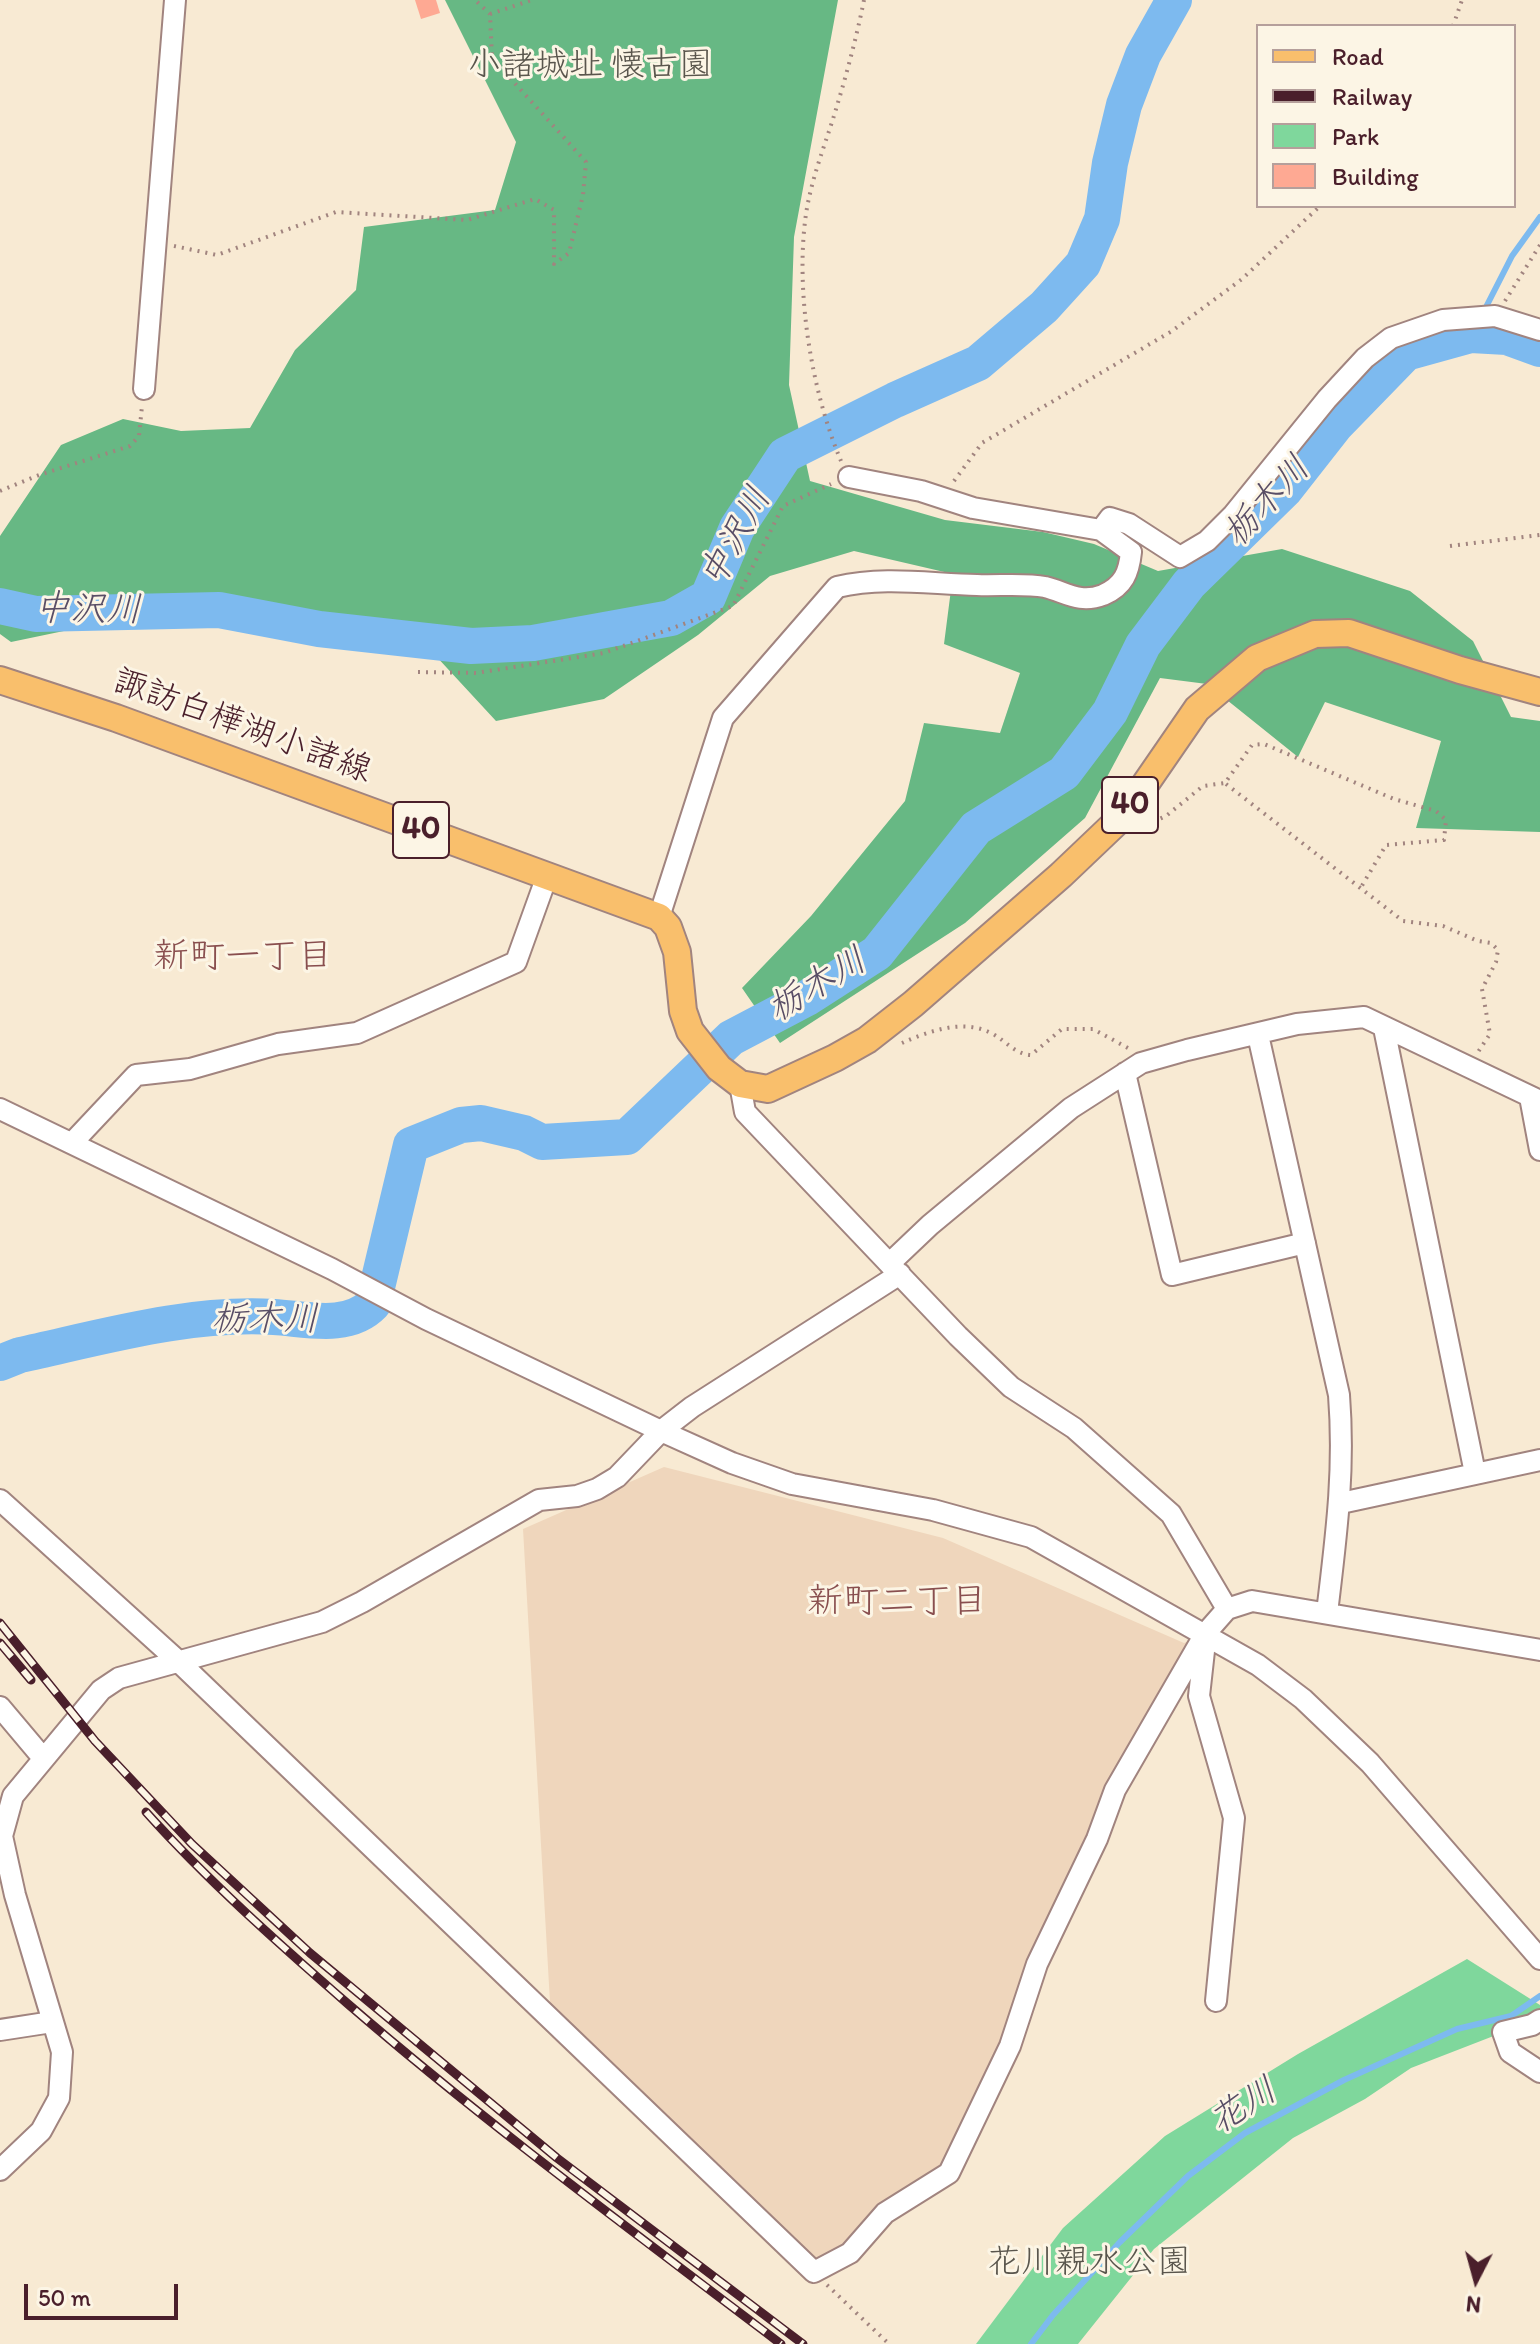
<!DOCTYPE html>
<meta charset="utf-8">
<style>
body{margin:0}
#map{position:relative;width:1540px;height:2344px;overflow:hidden;background:#f8ead3;font-family:Itim,sans-serif}
canvas{display:block}
.legend{position:absolute;left:1256px;top:24px;width:260px;height:184px;box-sizing:border-box;background:#fcf5e5;border:2px solid #b59f9b;margin:0;padding:10px 14px;list-style:none;font-size:24px;color:#4a1f2b}
.legend li{display:flex;align-items:center;gap:16px;height:40px}
.legend b{width:40px;border:2px solid #b59f9b}
.north{position:absolute;left:1436px;top:2240px;width:80px;height:80px;-webkit-text-stroke:6px #fcf5e5;paint-order:stroke;rotate:186deg;font-size:22px;font-weight:700;line-height:32px;text-align:center;color:#4a1f2b}
.north::after{content:'';display:block;margin:auto;width:28px;height:36px;background:#4a1f2b;clip-path:polygon(50% 0,100% 100%,50% 72%,0 100%)}
.scale{position:absolute;left:24px;top:2284px;width:154px;height:36px;box-sizing:border-box;border:4px solid #4a1f2b;border-top:0;padding-left:10px;font-size:24px;line-height:28px;white-space:nowrap;color:#4a1f2b;-webkit-text-stroke:6px #fcf5e5;paint-order:stroke}
</style>
<div id="map">
<canvas width="1540" height="2344"></canvas>
<ul class="legend">
<li><b style="height:10px;background:#f9bf6c"></b>Road</li>
<li><b style="height:10px;background:#4a1f2b"></b>Railway</li>
<li><b style="height:22px;background:#7fd79c"></b>Park</li>
<li><b style="height:22px;background:#fea993"></b>Building</li>
</ul>
<div class="north">N</div>
<div class="scale">50 m</div>
</div>
<script>
const g = document.querySelector('canvas').getContext('2d');
g.lineJoin = 'round';
function fill(path, color) { g.fillStyle = color; g.fill(path, 'evenodd'); }
function strokePath(path, color, width, dash) { g.strokeStyle = color; g.lineWidth = width; g.lineCap = dash ? 'butt' : 'round'; g.setLineDash(dash || []); g.stroke(path); }
function label(font, color, halo, rows, align = 'center') {
  g.font = font + ' Itim,"Klee One",sans-serif'; g.lineWidth = 6; g.setLineDash([]); g.textBaseline = 'middle'; g.strokeStyle = halo; g.fillStyle = color; for (const [text, x, y, turn = 0] of rows) {
    g.save(); g.translate(x, y); g.rotate((+turn || 0) * Math.PI / 180); g.textAlign = isNaN(turn) ? turn : align; if (halo) g.strokeText(text, 0, 0); g.fillText(text, 0, 0); g.restore();
  }
}
const built = new Path2D(`
 M664,1467L943,1538L1184,1643L1205,1634L1097,1839L949,2173L814,2272L551,2020L523,1529Z`);
const green = new Path2D(`
 M1467,1959L1540,2005V2018L1411,2068L1365,2099L1293,2138L1154,2249L1078,2344H976L1063,2228L1165,2136L1298,2054Z`);
const forest = new Path2D(`
 M445,0H838L794,237L789,385L810,481L945,520L1043,532L1094,544L1158,571L1282,549L1410,591L1473,641L1511,717L1540,721V832L1416,828L1441,741L1325,702L1298,757L1207,684L1160,678L1085,818L965,923L780,1043L742,988L811,916L905,801L924,723L1000,733L1020,673L944,644L953,574L854,551L770,576L698,635L604,699L496,721L410,628L227,597L11,642L0,634V536L61,445L123,419L181,431L250,428L295,350L356,290L364,227L495,210L516,142Z`);
const stream = new Path2D(`
 M1484,311L1512,256L1540,217
 M1471,335L1479,321
 M1031,2344L1053,2315L1120,2242L1188,2176L1245,2133L1344,2080L1457,2029L1511,2016L1540,1996`);
const river = new Path2D(`
 M0,606L36,614L219,610L319,629L471,646L533,643L671,618L708,597L737,528L785,455L895,400L978,363L1044,307L1083,264L1102,219L1110,163L1124,105L1143,55L1174,0
 M0,1363L20,1355C103,1337 188,1312 274,1317C307,1319 348,1330 373,1304L411,1145L461,1125L481,1123L524,1133L542,1142L627,1137L731,1038L807,998L877,953L976,828L1064,773L1110,712L1143,645L1189,584L1285,490L1336,425L1406,353L1471,335L1507,337L1540,349`);
const building = new Path2D(`
 M415,0H436L440,13L421,19Z`);
const path = new Path2D(`
 M490,14L532,0
 M1453,26L1462,0
 M174,246L217,255L336,212L467,220L535,199L554,210V264L569,253L583,195L586,162L492,58L490,14L475,0
 M1505,301L1540,245
 M841,461C811,390 795,290 806,214C811,181 823,150 833,119C845,80 856,40 864,0
 M954,481L982,443L1172,331L1242,279L1320,206
 M0,491L39,475L130,446L139,436L142,406
 M1450,546L1540,535
 M418,672L476,673L604,653L733,606L783,506L831,484
 M1226,784L1403,921L1443,926L1478,941L1491,943L1498,950L1496,962L1482,989L1490,1034L1478,1052
 M1146,825L1166,816L1203,786L1225,783L1252,745L1264,744L1394,799L1436,811L1446,820L1444,840L1386,845L1360,889
 M902,1043C929,1031 964,1018 993,1034C1007,1042 1015,1054 1031,1055L1062,1029H1093L1128,1048
 M827,2285L889,2344`);
const minor = new Path2D(`
 M144,389L175,0
 M1101,530L1110,518L1129,524L1180,557L1207,541L1233,515L1327,399L1365,358L1391,338L1443,320L1495,316L1540,330
 M659,917L723,718L837,587C884,576 929,584 977,585C998,586 1024,583 1045,587C1066,592 1079,604 1103,595C1124,586 1129,572 1131,552L1101,530L973,508L921,491L849,477
 M1384,1028L1475,1473
 M1258,1035L1339,1395C1345,1472 1336,1537 1327,1613
 M1125,1073L1172,1275L1305,1243
 M740,1084L745,1112L958,1336L1011,1387L1074,1428L1171,1514L1227,1609
 M1530,1097L1540,1150
 M0,1109L332,1269L426,1319L661,1431L732,1463L792,1484L933,1510L1031,1537L1258,1665L1303,1699L1370,1763L1540,1959
 M73,1142L136,1075L190,1069L278,1044L357,1033L516,962L547,876
 M890,1263L930,1225L1071,1108L1141,1063L1187,1050L1297,1024L1364,1017L1540,1101
 M0,1500L178,1661L814,2272L850,2253L885,2213L949,2173L1010,2046L1037,1964L1097,1839L1115,1790L1205,1634L1227,1609L1252,1601L1540,1650
 M1341,1503L1540,1460
 M1205,1642L1199,1696L1234,1818L1216,2001
 M0,1707L43,1758
 M1540,2020L1532,2025L1503,2032L1510,2052L1540,2072
 M0,2030L52,2022
 M0,2170L41,2131L59,2098L62,2052L15,1895L2,1836L13,1796L101,1690L119,1678L322,1622L362,1602L539,1500L577,1496L597,1489L617,1477L661,1431L692,1407L900,1274`);
const major = new Path2D(`
 M0,680L116,718L659,917L668,927L677,952L683,1011L690,1031L719,1068L740,1084L768,1089L835,1058L867,1040L913,1004L1061,875L1124,815L1197,709L1257,658L1315,634L1349,633L1460,670L1540,692`);
const rail = new Path2D(`
 M0,1623L95,1741L192,1844L310,1953L557,2158L803,2344
 M0,1643L31,1680
 M146,1812C208,1881 278,1943 348,2004C487,2124 635,2233 781,2344`);
const shields = [
 [1130,805,56],
 [421,830,56]
];
const shieldNames = [
 ["40",1130,805],
 ["40",421,830]
];
const parkNames = [
 ["小諸城址 懐古園",590,66],
 ["花川親水公園",1089,2263]
];
const streetNames = [
 ["諏訪白樺湖小諸線",242,727,20]
];
const waterNames = [
 ["栃木川",1268,502,-47],
 ["中沢川",737,538,-61],
 ["中沢川",88,611,1],
 ["栃木川",818,986,-31],
 ["栃木川",265,1321],
 ["花川",1244,2107,-32]
];
const neighbourhoodNames = [
 ["新町一丁目",243,958],
 ["新町二丁目",897,1603]
];
fill(built, '#efd6bc');
fill(green, '#7fd79c');
fill(forest, '#67b884');
strokePath(stream, '#7dbaef', 6);
strokePath(river, '#7dbaef', 36);
fill(building, '#fea993');
strokePath(minor, '#a1847f', 24);
strokePath(major, '#a1847f', 30);
strokePath(path, '#a1847f', 4, [2, 6]);
strokePath(minor, '#fff', 20);
strokePath(major, '#f9bf6c', 26);
strokePath(rail, '#4a1f2b', 9);
strokePath(rail, '#fcf5e5', 6, [18]);
for (const [x, y, w] of shields) { const box = new Path2D(); box.roundRect(x - w / 2, y - 28, w, 56, 6); g.fillStyle = '#fcf5e5'; g.fill(box); strokePath(box, '#4a1f2b', 2); }
label('bold 32px', '#4a1f2b', null, shieldNames);
label('34px', '#5a564d', '#fcf5e5', parkNames);
label('34px', '#4a1f2b', '#fcf5e5', streetNames);
label('italic 36px', '#594e66', '#fcf5e5', waterNames);
label('36px', '#894f4f', '#fcf5e5', neighbourhoodNames);
</script>
